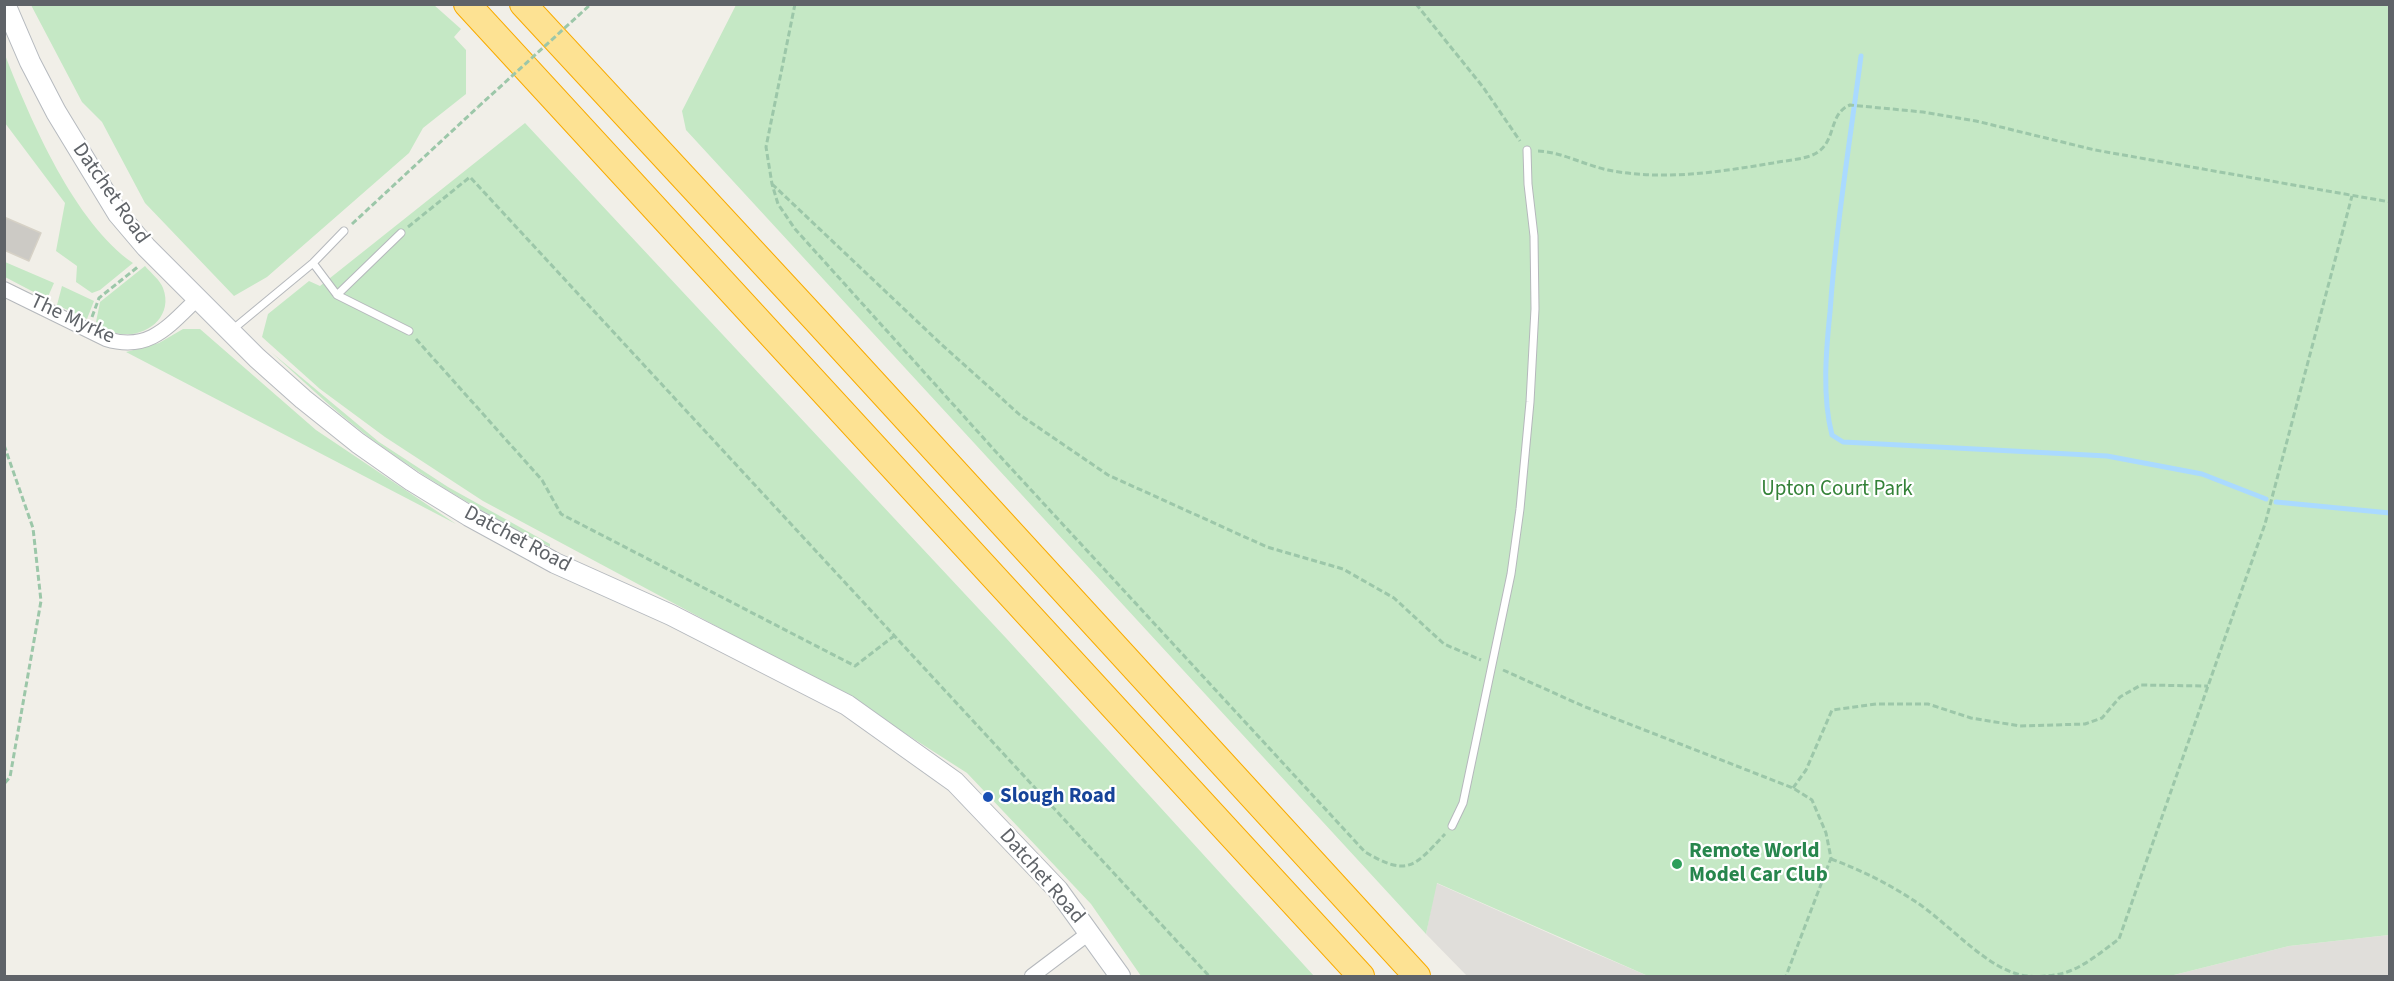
<!DOCTYPE html>
<style>
body{margin:0}
#map{position:relative;width:2394px;height:981px;overflow:hidden;background:#f1efe8;font-family:"Source Sans 3",sans-serif}
canvas{display:block}
.frame{position:absolute;inset:0;border:6px solid #5f6368;pointer-events:none}
</style>
<div id="map">
<canvas width="2394" height="981"></canvas>
<div class="frame"></div>
</div>
<script>
const g = document.querySelector('canvas').getContext('2d');
g.lineJoin = 'round';
function fill(path, color) { g.fillStyle = color; g.fill(path, 'evenodd'); }
function strokePath(path, color, width, dash) { g.strokeStyle = color; g.lineWidth = width; g.lineCap = dash ? 'butt' : 'round'; g.setLineDash(dash || []); g.stroke(path); }
function label(font, color, halo, rows, align = 'center') {
  g.font = font + ' "Source Sans 3",sans-serif'; g.lineWidth = 4.5; g.setLineDash([]); g.textBaseline = 'middle'; g.strokeStyle = halo; g.fillStyle = color; for (const [text, x, y, turn = 0] of rows) {
    g.save(); g.translate(x, y); g.rotate((+turn || 0) * Math.PI / 180); g.textAlign = isNaN(turn) ? turn : align; if (halo) g.strokeText(text, 0, 0); g.fillText(text, 0, 0); g.restore();
  }
}
const industrial = new Path2D(`
 M1436,883L1571,943L1648,976H1467L1426,934Z
 M2389,935V976H2170L2289,946Z`);
const green = new Path2D(`
 M31,5H434L461,29L454,37L466,50V94L423,128L409,153L267,277L234,296L145,203L102,122L82,102Z
 M736,5H2389V935L2289,946L2170,976H1648L1437,883L1426,934L686,130L682,111Z
 M5,55C31,121 74,222 133,263L100,290L92,293L76,282L77,266L56,251L65,203L5,123Z
 M525,123L1006,638L1314,976H1141L1091,904L967,773L892,725L718,627L483,501L385,437L320,389L262,337L268,314L309,281L320,286Z
 M5,262L54,283L47,299L5,277Z
 M145,266C151,273 160,280 163,288C175,319 141,342 112,332C107,330 101,325 96,322L100,302Z
 M62,286L94,301L87,319L57,305Z
 M183,329H200L316,430L456,524L126,352L159,343Z
 M271,352L379,442L448,487L550,544V547C493,518 437,486 384,448C343,420 308,385 271,352Z`);
const stream = new Path2D(`
 M1861,56C1850,141 1836,226 1830,312C1826,351 1822,397 1832,435L1843,442L2107,456L2202,474L2266,499
 M2276,502L2390,513`);
const building = new Path2D(`
 M4,217L41,233L29,261L4,250Z`);
const path = new Path2D(`
 M795,4L766,147L772,184L778,204L795,229L997,453L1365,852C1408,877 1414,867 1445,834
 M1416,4L1483,87L1520,141
 M1538,151C1562,152 1584,165 1608,170C1663,181 1719,172 1773,163C1787,160 1806,160 1818,152C1836,140 1829,113 1850,105L1923,112L1976,121L2095,150L2390,202
 M772,184L940,343L1020,415L1108,475L1267,547L1343,569L1394,598L1444,644L1481,660
 M352,224L478,107
 M408,227L470,177L1209,976
 M92,317L99,298L139,266
 M416,339L542,480L561,514L855,666L894,636
 M4,445L33,528L41,601L10,777L4,784
 M1503,670L1583,706L1793,788L1812,800L1826,833L1831,858L1786,976
 M1793,788L1806,770L1832,710L1876,704H1928L1971,718L2020,726L2085,724L2102,718L2120,697L2141,685L2208,686
 M1831,859C1861,870 1887,883 1913,900C1945,920 1979,961 2014,973C2028,978 2045,977 2060,974C2082,969 2101,952 2119,939L2265,524L2352,196`);
const lane = new Path2D(`
 M313,263L337,295L401,233
 M337,295L409,331
 M232,330L313,263L344,231
 M1452,826L1463,803L1511,574L1520,509L1530,402L1535,309L1534,236L1528,184L1527,150`);
const street = new Path2D(`
 M4,289L106,339C149,352 168,327 197,299
 M1032,976L1089,933`);
const secondary = new Path2D(`
 M5,4L30,62L56,112L118,214L146,247L257,358L303,399L358,443L412,481L469,516L555,563L671,615L847,705L955,782L1058,890L1120,976`);
const highway = new Path2D(`
 M467,4L1361,976
 M523,4L815,319L1417,976`);
const pathBridge = new Path2D(`
 M478,107L591,4`);
const markers = [
 [988,797,6,"#1a4fb4"],
 [1677,864,6,"#2e9e5b"]
];
const streetNames = [
 ["Datchet Road",110,194,55],
 ["The Myrke",72,320,25],
 ["Datchet Road",517,540,28],
 ["Datchet Road",1041,877,49]
];
const parkNames = [
 ["Upton Court Park",1837,490]
];
const transitNames = [
 ["Slough Road",1000,797]
];
const leisureNames = [
 ["Remote World",1689,852],
 ["Model Car Club",1689,876]
];
fill(industrial, '#e0deda');
fill(green, '#c5e8c5');
strokePath(stream, '#aadaff', 5);
fill(building, '#cccac5');
strokePath(building, '#d6d1c6', 1.5);
strokePath(lane, '#b5b8bc', 9);
strokePath(street, '#b5b8bc', 16);
strokePath(secondary, '#b6babf', 22);
strokePath(highway, '#f9ab00', 28);
strokePath(path, '#9cc7a9', 3, [6, 3]);
strokePath(lane, '#fff', 7);
strokePath(street, '#fff', 14);
strokePath(secondary, '#fff', 20);
strokePath(highway, '#fde293', 26);
strokePath(pathBridge, '#9cc7a9', 3, [6, 3]);
for (const [x, y, r, color] of markers) { const dot = new Path2D(); dot.arc(x, y, r, 0, 2 * Math.PI); g.fillStyle = color; g.fill(dot); strokePath(dot, '#fff', 2); }
label('21px', '#5f6368', '#fff', streetNames);
label('21px', '#348238', '#fff', parkNames);
label('bold 21px', '#164399', '#fff', transitNames, 'left');
label('bold 21px', '#27864d', '#fff', leisureNames, 'left');
</script>
